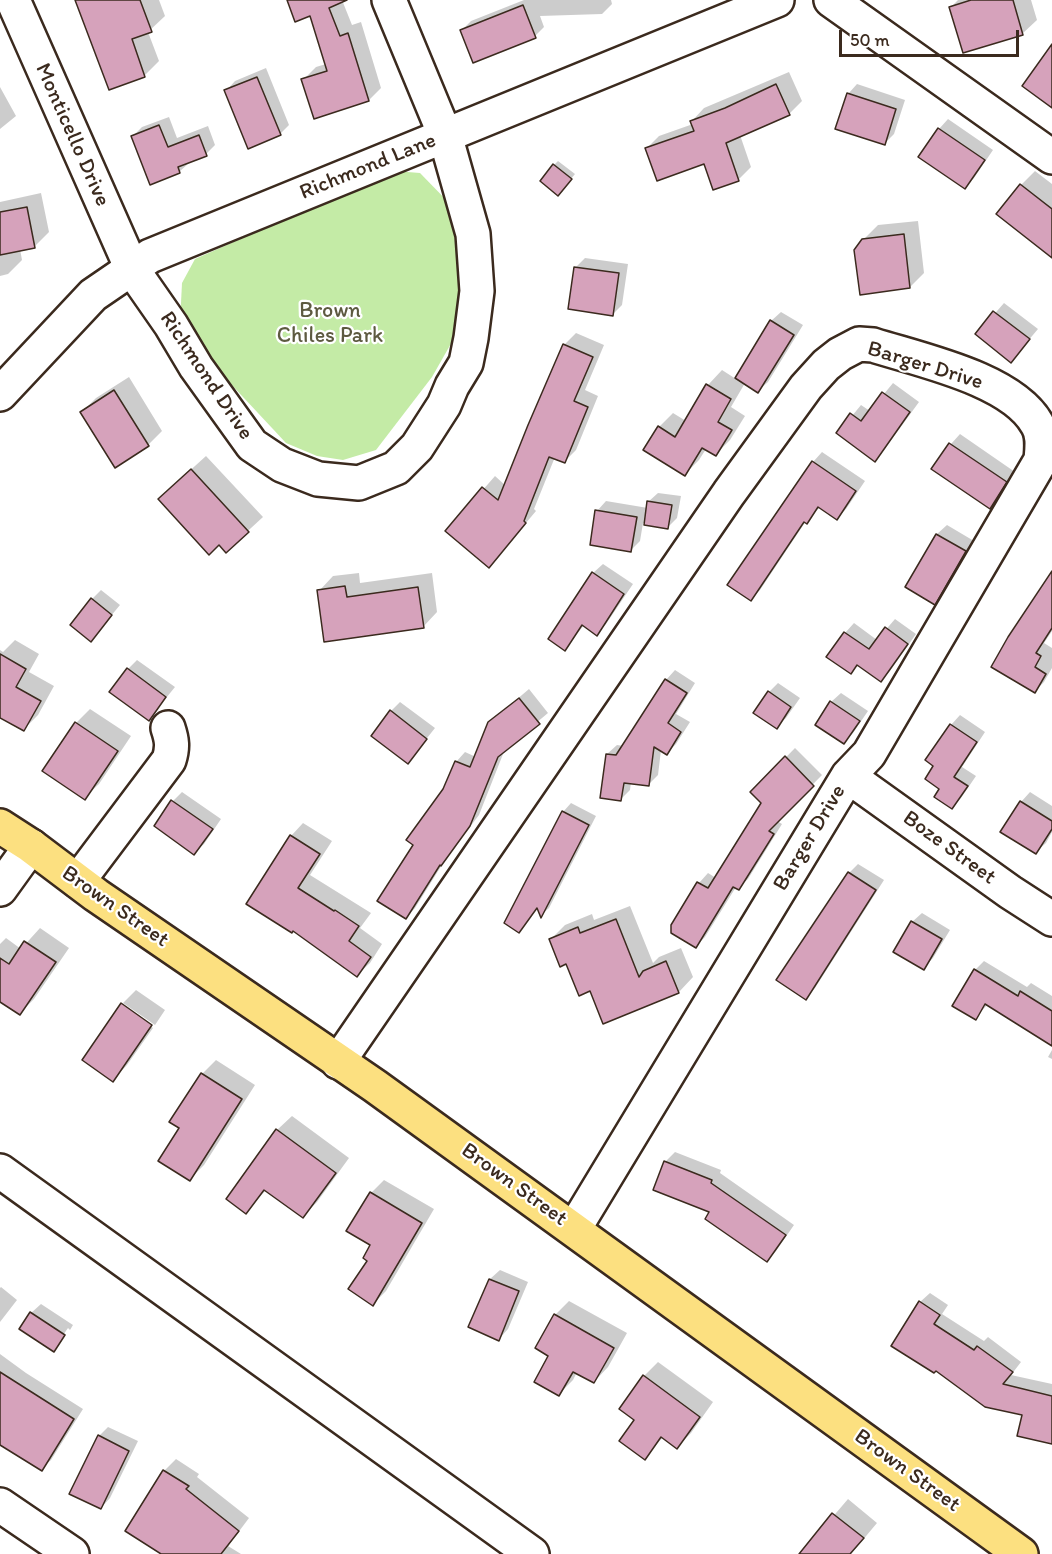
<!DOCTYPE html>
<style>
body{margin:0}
#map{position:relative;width:1052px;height:1554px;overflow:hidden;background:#fff;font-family:Itim,sans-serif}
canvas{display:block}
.scale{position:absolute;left:839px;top:30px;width:180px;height:27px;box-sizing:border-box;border:3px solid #3b2a1e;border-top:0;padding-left:8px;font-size:18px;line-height:21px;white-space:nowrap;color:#3b2a1e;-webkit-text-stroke:4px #fff;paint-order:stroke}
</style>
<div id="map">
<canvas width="1052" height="1554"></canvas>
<div class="scale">50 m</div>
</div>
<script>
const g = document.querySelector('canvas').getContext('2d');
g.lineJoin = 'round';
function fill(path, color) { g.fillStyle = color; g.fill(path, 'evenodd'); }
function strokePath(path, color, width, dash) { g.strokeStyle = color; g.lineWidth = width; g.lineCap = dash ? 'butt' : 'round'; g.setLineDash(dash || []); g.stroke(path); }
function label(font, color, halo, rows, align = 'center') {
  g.font = font + ' Itim,sans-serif'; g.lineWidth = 4.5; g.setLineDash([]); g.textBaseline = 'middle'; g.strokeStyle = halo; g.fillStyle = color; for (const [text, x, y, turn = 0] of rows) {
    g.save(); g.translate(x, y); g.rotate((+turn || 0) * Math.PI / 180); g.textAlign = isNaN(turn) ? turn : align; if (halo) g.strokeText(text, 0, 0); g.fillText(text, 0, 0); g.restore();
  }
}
const green = new Path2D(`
 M395,171L420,173L456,210L469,312L432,377L376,450L343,460L317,456L286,443L229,382L180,323L182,283L195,259Z`);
const shadow = new Path2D(`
 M75,0H159L165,16L148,32L159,61L145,75L110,89L79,7H78Z
 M288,0H342L352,25L361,22L381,88L369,100L303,80L316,67L326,64L311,14Z
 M524,0H611L612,4L602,14L540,16L544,27L535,36L462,30L471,21Z
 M958,0H1031L1037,20L1022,34L951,7Z
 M266,68L289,125L280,134L226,91L235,81Z
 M789,72L802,101L789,114L740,135L751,167L739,179L714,188L705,162L647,148L659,136L693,124L692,121L704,108Z
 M857,84L905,100L894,134L884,144L848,94Z
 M0,87L16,116L0,129Z
 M169,117L177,138L208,126L215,145L206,154L189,163L179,172L133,136L142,127Z
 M948,119L993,150L974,178L965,187L939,129Z
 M558,161L575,174L562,190L554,165Z
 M1035,171L1052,184V256L1021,185Z
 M41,193L49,232L35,246L20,249L22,260L8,274L0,276V202Z
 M918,221L924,273L910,287L863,240L878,225Z
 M585,258L628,264L622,305L613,314L575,268Z
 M1004,303L1038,329L1011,361L977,334Z
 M781,312L803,325L768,382L758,391L745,383L731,407L745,416L730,440L716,454L706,449L699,460L685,474L659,427L673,413L686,421L708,385L722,370L736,379L771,321Z
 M576,333L604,345L585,390L598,396L576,450L565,461L555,457L534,509L536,511L500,554L447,531L495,476L506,486L564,345Z
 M129,377L162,431L148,445L82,412L96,398Z
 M893,383L919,402L884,450L875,460L838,433L861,405L870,411Z
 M960,434L1015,472L999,497L990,507L934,469L951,444Z
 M822,452L865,481L846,509L837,518L820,507L806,521L760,590L751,599L813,462Z
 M206,456L263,517L226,551L174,485Z
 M658,493L681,496L677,518L668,527L643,523L640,541L631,550L597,511L606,501L648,508V502Z
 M947,525L974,541L944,593L934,603L907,587L937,534Z
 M603,564L633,584L606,624L597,634L584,625L565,649L593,573Z
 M359,573L360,583L432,573L437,612L423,627L319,591L333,576Z
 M1052,574V631L1044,643L1052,648V668L1044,682L1035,691L1009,638Z
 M101,590L120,605L91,640L92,599Z
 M895,619L916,634L890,671L881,680L859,664L851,672L828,656L845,633L854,623L877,640Z
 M15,640L39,654L29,672L54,686L38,715L23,730L0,716V650L3,652Z
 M137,660L175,687L149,719L128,669Z
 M675,670L695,683L676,714L690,722L676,744L667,753L661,750L658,775L648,785L631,782L630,790L621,799L607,754L617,745L624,746L666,680Z
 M778,683L800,698L786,718L776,727L769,692Z
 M529,689L548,713L505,749L479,815L445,860L415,908L406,918L415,845L445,790L456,762L465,752L476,757L489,723Z
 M841,693L868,711L853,733L844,742L817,724L831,702Z
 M400,702L435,728L408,762L391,711Z
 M90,709L131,736L99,784L84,798L76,723Z
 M960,715L985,732L962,767L976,776L961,798L952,807L942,788L935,765L927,760L951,725Z
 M795,748L822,775L777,821L782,824L748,879L738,888L736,887L705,937L696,946L672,926L699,883L708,873L716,878L763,803L752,792Z
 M182,792L221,819L204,844L194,853L173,801Z
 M1030,792L1052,806V832L1046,843L1036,852L1021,802Z
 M571,803L596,816L549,908L541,915L538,907L519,931L563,812Z
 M303,823L332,841L310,875L371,913L360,928L382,944L370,963L357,975L293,929L291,836Z
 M858,864L884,880L815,988L805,998L849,873Z
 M630,906L653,963L659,957L681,948L693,977L679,992L604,1022L591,989L567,962L551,939L565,925L592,914L594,920Z
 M922,913L950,930L933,958L923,968L912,922Z
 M40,928L69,948L34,999L20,1013L0,1000V944L6,938L21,949Z
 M984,961L1027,987L1031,983L1052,996V1044L988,1004L975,1018V970Z
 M136,990L165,1010L155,1025L123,1003Z
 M123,1004V1006L153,1028L127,1065L113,1080L84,1060Z
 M1052,1050V1059L1048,1057Z
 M216,1060L255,1085L204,1165L190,1179L182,1127L202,1074Z
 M292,1116L349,1158L317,1202L303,1216L266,1190L246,1212L277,1130Z
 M675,1152L721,1170L720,1173L794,1225L776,1251L767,1261L712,1211L665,1162Z
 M384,1180L434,1209L386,1291L373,1304L369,1261L372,1245L371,1193Z
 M500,1270L528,1282L508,1329L499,1339L470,1327L490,1279Z
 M1,1287L17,1300L0,1322V1288Z
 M930,1293L948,1305L942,1314L984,1341L988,1337L1021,1362L1011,1375L1052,1384V1442L1024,1414L936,1369L920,1302Z
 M569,1301L627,1333L608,1367L594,1382L577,1372L573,1380L559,1394L550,1356L555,1315Z
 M41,1304L73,1325L70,1330L68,1328L59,1341H62L54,1350L31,1313Z
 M0,1354L26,1373L83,1409L51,1460L41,1469L0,1437Z
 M658,1362L713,1402L691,1433L677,1447L663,1437L645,1458L636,1420L644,1376Z
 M108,1427L138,1441L110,1498L101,1508L99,1436Z
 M176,1459L199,1474L197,1477L249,1518L228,1546L241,1554H164L127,1531L164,1471Z
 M848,1499L877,1523L851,1554H801Z`);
const building = new Path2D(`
 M75,0H140L152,32L132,39L145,77L109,90Z
 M287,0H347L329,8L340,36L348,33L369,101L314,119L301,79L327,71L310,16L295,22Z
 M971,0H1013L1023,35L963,53L949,7Z
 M523,5L536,38L473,63L460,30Z
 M1052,44V108L1022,86Z
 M257,77L281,135L248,149L224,90Z
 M776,84L790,115L726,143L739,181L713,190L704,164L657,181L645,148L694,131L690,121L725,108Z
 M847,93L896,109L885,145L835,129Z
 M159,125L168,147L199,135L207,156L178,167L180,173L150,185L131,136Z
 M938,128L985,160L965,189L918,157Z
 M553,164L572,179L558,196L540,181Z
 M1020,184L1052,209V258L996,214Z
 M27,207L35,248L0,255V212Z
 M904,234L910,288L860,295L854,250L862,239Z
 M574,267L619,273L613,316L568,309Z
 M993,311L1030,339L1011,363L975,334Z
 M770,320L794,335L758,393L735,378Z
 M563,344L593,357L574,401L588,407L565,463L549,457L524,521L526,523L489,568L445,531L482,487L498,500L528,425Z
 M706,384L731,399L718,422L732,430L716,456L702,448L685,476L643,450L658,426L675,437Z
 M114,390L149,446L115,468L80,412Z
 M882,392L910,412L875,462L836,433L850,413L861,421Z
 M949,443L1007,482L990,509L931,469Z
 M812,461L856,491L837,520L818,507L807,524L804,522L751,601L727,585Z
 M191,469L249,532L226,553L219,545L209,555L158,499Z
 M647,501L672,505L668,529L644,525Z
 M595,510L637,517L631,552L590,545Z
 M936,534L966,551L935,605L905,587Z
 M1052,571V628L1036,653L1041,656L1035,667L1046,674L1035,693L991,667L1008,637Z
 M592,572L624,594L597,636L582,625L565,651L548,639Z
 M345,586L347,597L418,587L424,628L324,642L317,590Z
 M91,598L112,615L91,642L70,625Z
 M885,627L908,644L881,682L857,665L851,674L826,657L844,632L869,649Z
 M0,654L26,669L16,687L41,701L24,731L0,718Z
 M127,668L166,697L149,721L109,692Z
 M665,679L687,693L668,723L681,732L667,755L654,747L649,786L624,783L621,801L600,798L606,754L616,755Z
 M768,691L791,707L777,729L753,713Z
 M519,698L540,724L498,757L470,826L441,866L440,865L406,919L377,901L413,845L406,840L443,789L455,761L470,767L488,722Z
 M830,701L860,721L844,744L815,725Z
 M390,710L427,739L408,764L371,736Z
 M75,722L118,751L85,800L42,771Z
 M950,724L977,742L954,777L968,786L952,809L934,797L939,789L925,779L933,766L925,760Z
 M785,756L814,786L769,831L774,834L739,890L733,887L696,948L671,933V925L697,882L708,888L761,803L750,792Z
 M171,800L213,829L194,855L154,826Z
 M1020,801L1052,821V829L1036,854L1000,832Z
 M562,811L589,825L541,918L537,908L519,933L504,923Z
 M290,835L320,854L298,888L334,911L335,910L359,926L349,941L371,957L357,977L293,931L292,933L246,904Z
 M848,872L876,890L806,1000L776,980Z
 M616,919L639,977L643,971L666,961L679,993L603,1024L590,991L579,996L566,964L560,967L549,939L578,927L580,933Z
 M911,921L942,939L924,970L893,952Z
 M24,941L56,962L20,1015L0,1002V958L9,964Z
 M974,969L1018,996L1020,991L1052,1011V1046L985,1004L976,1020L952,1006Z
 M121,1003L152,1025L113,1082L82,1060Z
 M201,1073L242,1099L190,1181L158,1161L179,1128L169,1122Z
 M276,1129L336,1173L303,1218L264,1190L246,1214L226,1199Z
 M664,1161L712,1180L711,1183L786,1235L767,1262L705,1219L709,1212L653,1190Z
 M370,1192L422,1223L373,1306L348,1289L367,1261L363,1258L370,1245L346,1231Z
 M489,1279L519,1291L499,1341L468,1327Z
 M919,1301L940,1315L934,1324L974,1350L977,1346L1013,1372L1003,1384L1052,1396V1444L1017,1436L1022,1415L985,1407L936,1371L934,1373L891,1346Z
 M30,1312L65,1335L54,1352L19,1329Z
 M554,1314L614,1348L594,1383L573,1372L559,1396L534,1382L548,1356L535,1348Z
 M0,1372L74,1419L42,1471L0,1445Z
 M643,1375L700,1417L677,1449L661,1437L645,1460L619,1441L634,1420L619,1409Z
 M98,1435L129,1451L101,1509L69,1494Z
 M163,1470L189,1486L186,1489L239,1531L221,1554H161L125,1531Z
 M832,1513L864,1538L850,1554H799Z`);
const minor = new Path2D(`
 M13,0L132,269L171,325L196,367L252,445L282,465L318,479L359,483L396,468L417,447L444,405L452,386L466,363L471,338L477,291L473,234L445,135L389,0
 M831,0L1052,157
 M0,394L93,295L150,256L777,0
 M848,776L1010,892L1052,919
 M78,881L169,760C173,747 172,740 168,728
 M0,889L31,846
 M338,1062L729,493L806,387L826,365L840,354L859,344L873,345C920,360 1012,379 1037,424C1044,435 1042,448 1041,460L869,754L848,776L574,1229
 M0,1171L532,1554
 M0,1505L72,1554`);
const major = new Path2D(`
 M0,826L31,846L96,895L375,1086L1021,1554`);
const streetNames = [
 ["Monticello Drive",72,135,66],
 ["Richmond Lane",368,167,-22],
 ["Barger Drive",925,366,17],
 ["Richmond Drive",206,376,56],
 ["Barger Drive",810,838,-59],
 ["Boze Street",949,848,36],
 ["Brown Street",115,907,35],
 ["Brown Street",514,1185,36],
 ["Brown Street",907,1471,36]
];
const parkNames = [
 ["Brown",330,311],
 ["Chiles Park",330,336]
];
fill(green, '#c4eba6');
fill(shadow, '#0003');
fill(building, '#d6a2bb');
strokePath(building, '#3b2a1e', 1.5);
strokePath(minor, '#3b2a1e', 38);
strokePath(major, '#3b2a1e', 38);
strokePath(minor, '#fff', 33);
strokePath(major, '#fce080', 33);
label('22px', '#3b2a1e', '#fff', streetNames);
label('22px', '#5d5a40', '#fff', parkNames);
</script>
